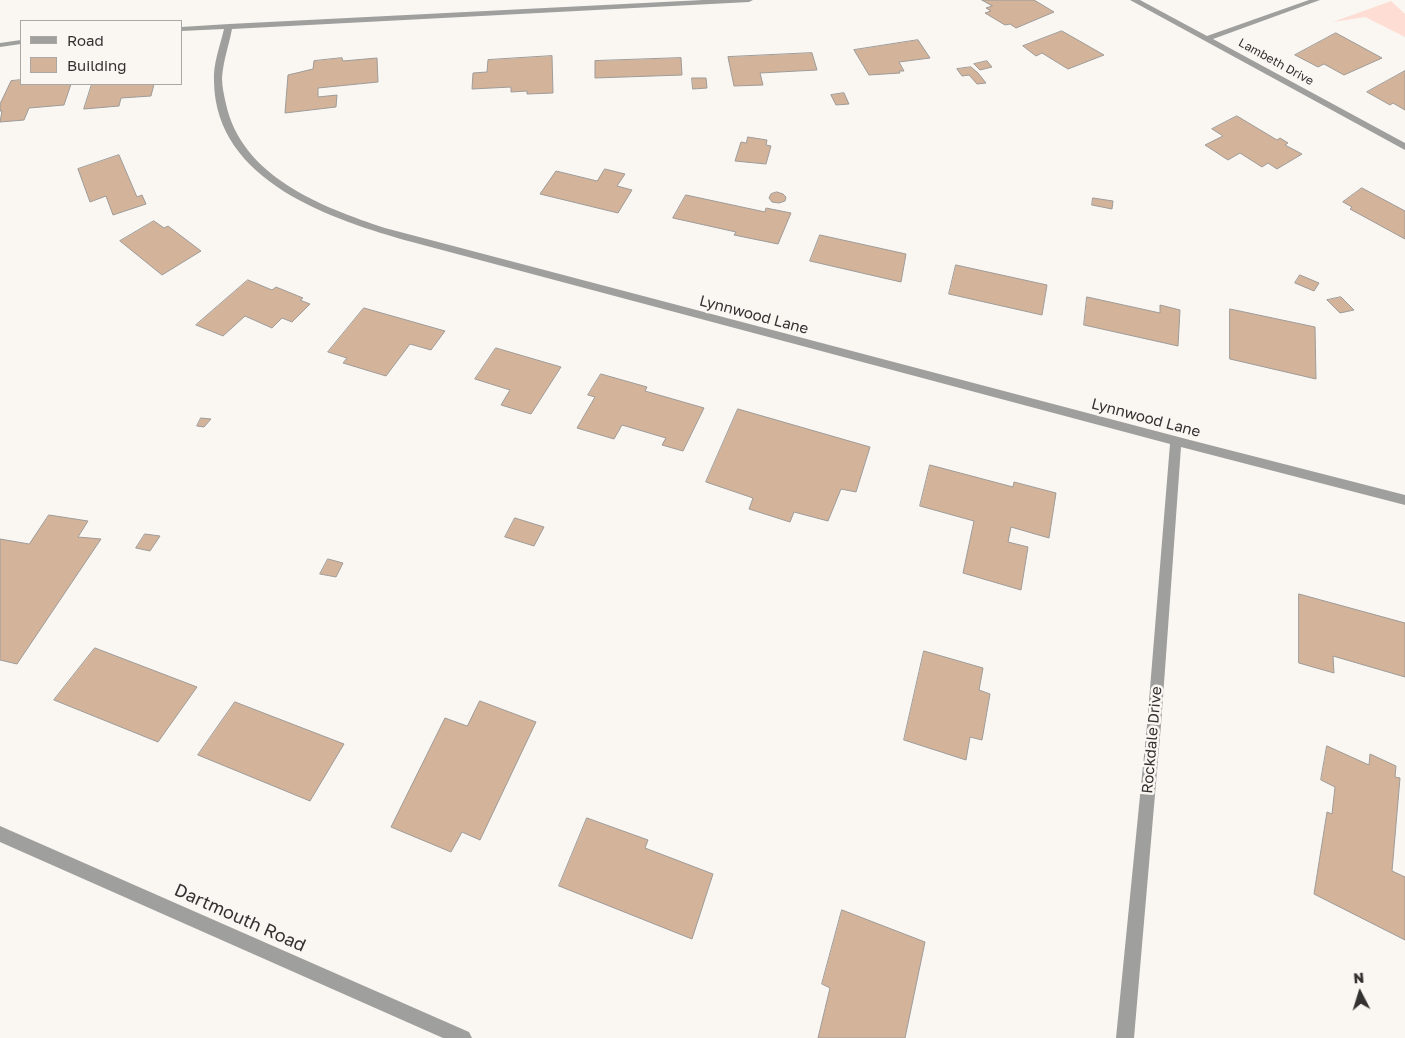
<!DOCTYPE html>
<style>
body{margin:0}
#map{position:relative;width:1405px;height:1038px;overflow:hidden;background:#faf7f3;font-family:"Golos Text",sans-serif}
canvas{display:block}
.legend{position:absolute;left:20px;top:20px;width:162px;height:65px;box-sizing:border-box;background:#faf7f3;border:1px solid #aaa8a5;margin:0;padding:6px 9px;list-style:none;font-size:15px;color:#333231}
.legend li{display:flex;align-items:center;gap:10px;height:25px}
.legend b{width:25px;border:1px solid #aaa8a5}
.north{position:absolute;left:1335px;top:968px;width:50px;height:50px;-webkit-text-stroke:4px #faf7f3;paint-order:stroke;rotate:355deg;font-size:14px;font-weight:700;line-height:20px;text-align:center;color:#333231}
.north::after{content:'';display:block;margin:auto;width:18px;height:22px;background:#333231;clip-path:polygon(50% 0,100% 100%,50% 72%,0 100%)}
</style>
<div id="map">
<canvas width="1405" height="1038"></canvas>
<ul class="legend">
<li><b style="height:6px;background:#9f9f9d"></b>Road</li>
<li><b style="height:14px;background:#d3b39a"></b>Building</li>
</ul>
<div class="north">N</div>
</div>
<script>
const g = document.querySelector('canvas').getContext('2d');
g.lineJoin = 'round';
function fill(path, color) { g.fillStyle = color; g.fill(path, 'evenodd'); }
function strokePath(path, color, width, dash) { g.strokeStyle = color; g.lineWidth = width; g.lineCap = dash ? 'butt' : 'round'; g.setLineDash(dash || []); g.stroke(path); }
function label(font, color, halo, rows, align = 'center') {
  g.font = font + ' "Golos Text",sans-serif'; g.lineWidth = 5; g.setLineDash([]); g.textBaseline = 'middle'; g.strokeStyle = halo; g.fillStyle = color; for (const [text, x, y, turn = 0] of rows) {
    g.save(); g.translate(x, y); g.rotate((+turn || 0) * Math.PI / 180); g.textAlign = isNaN(turn) ? turn : align; if (halo) g.strokeText(text, 0, 0); g.fillText(text, 0, 0); g.restore();
  }
}
const green = new Path2D(`
 M1391,1L1405,14V37L1365,17L1333,22Z`);
const building = new Path2D(`
 M982,0H1034L1054,12L1016,28L1010,24L1005,25L985,13L991,11L986,8L992,6Z
 M1062,31L1104,55L1068,69L1042,53L1036,56L1023,46Z
 M1336,33L1382,58L1344,75L1324,64L1318,67L1295,55Z
 M918,40L930,58L899,62L904,71H899L900,73L869,75L854,50Z
 M812,53L817,70L760,73L763,85L734,86L728,57Z
 M552,56L553,93L527,94V91L511,92V87L472,89L473,73L487,72L488,60Z
 M342,58L343,61L377,58L378,82L318,88V97L337,95L336,107L285,113L288,75L313,69L314,61Z
 M681,58L682,75L595,78V61Z
 M987,61L992,67L980,70L974,64Z
 M971,67L978,73L986,83L977,84L969,75L962,76L957,69Z
 M1405,71V110L1393,103L1390,105L1367,92Z
 M692,78H706L707,88L693,89Z
 M21,80V84H71L64,105L29,108L24,120L0,122L2,111H0V104L11,81Z
 M92,84H154L151,96L121,98L119,106L84,109Z
 M844,93L849,104L836,105L831,95Z
 M1237,116L1277,140L1280,138L1288,143L1285,145L1302,154L1277,169L1268,163L1262,167L1240,153L1228,160L1205,145L1223,136L1212,129Z
 M748,137L767,140L766,145L771,146L766,164L735,161L741,142L746,143Z
 M119,155L137,197L142,195L146,204L113,215L106,196L90,202L78,169Z
 M605,169L625,174L617,186L632,190L618,213L540,194L556,171L597,181Z
 M1362,188L1405,211V239L1350,209L1352,207L1343,202Z
 M777,192L783,194L786,197L785,201L779,203L772,202L769,198L771,194Z
 M686,195L765,212L766,208L791,213L778,244L734,235L736,232L673,218Z
 M1093,198L1113,201L1112,209L1092,205Z
 M154,221L164,228L168,226L201,251L162,275L120,241Z
 M820,235L906,254L901,282L810,261Z
 M956,265L1047,285L1042,315L949,294Z
 M1300,275L1319,283L1314,291L1295,283Z
 M248,280L272,290L276,287L303,298L300,300L310,304L292,322L282,318L272,328L245,316L223,336L196,325Z
 M1087,297L1160,313V305L1180,310L1178,346L1084,325Z
 M1341,297L1354,310L1340,313L1327,300Z
 M364,308L445,331L431,350L410,344L386,376L343,363L347,358L328,352Z
 M1230,309L1315,327L1316,379L1230,359Z
 M496,348L561,367L531,414L501,405L510,390L475,379Z
 M601,374L647,387L645,391L704,408L683,451L662,445L666,438L622,425L614,439L577,428L595,397L588,395Z
 M738,409L870,447L856,492L841,489L828,521L794,512L790,522L749,509L753,498L706,482Z
 M201,418L211,419L204,427L197,426Z
 M930,465L1013,487L1014,482L1056,493L1049,538L1011,527L1008,542L1028,547L1021,590L963,573L974,521L920,506Z
 M49,515L88,521L78,537L101,539L17,664L0,660V539L29,544Z
 M515,518L544,527L534,546L505,537Z
 M145,534L160,536L150,551L136,548Z
 M328,559L343,563L336,577L320,574Z
 M1299,594L1405,623V677L1333,656L1334,673L1299,663Z
 M95,648L197,687L158,742L54,700Z
 M924,651L983,668L979,690L990,694L982,740L970,737L966,760L904,740Z
 M480,701L536,722L480,840L462,832L451,852L391,827L445,718L467,726Z
 M235,702L344,744L310,801L198,755Z
 M1327,746L1369,765L1370,754L1396,766L1395,777L1400,778L1392,871L1405,877V940L1314,894L1327,812L1332,814L1335,787L1321,780Z
 M587,818L648,840L645,848L713,874L692,939L559,886Z
 M842,910L925,942L905,1038H818L830,988L822,984Z`);
const minor = new Path2D(`
 M703,0H753L749,2L232,29C229,45 223,61 222,78C222,87 224,95 226,104C242,177 322,207 385,228L1190,440L1405,495V505L1181,447L1161,725L1134,1038H1116L1147,725L1170,444L412,242C333,220 215,182 214,81C213,64 220,46 224,29L181,31V27L229,24Z
 M1130,0H1140L1207,36L1309,0H1320L1213,39L1405,143V150Z
 M21,40V44L0,47V43Z
 M0,826L469,1032L472,1038H443L0,842Z`);
const farStreetnames = [
 ["Lambeth Drive",1276,62,29]
];
const streetNames = [
 ["Lynnwood Lane",754,315,15],
 ["Lynnwood Lane",1146,418,15],
 ["Rockdale Drive",1152,740,-85]
];
const nearStreetnames = [
 ["Dartmouth Road",240,918,24]
];
fill(green, '#fdddd4');
fill(building, '#d3b39a');
strokePath(building, '#9e9b98', 1);
fill(minor, '#9f9f9d');
label('12px', '#333231', '#faf7f3', farStreetnames);
label('15px', '#333231', '#faf7f3', streetNames);
label('18px', '#333231', '#faf7f3', nearStreetnames);
</script>
